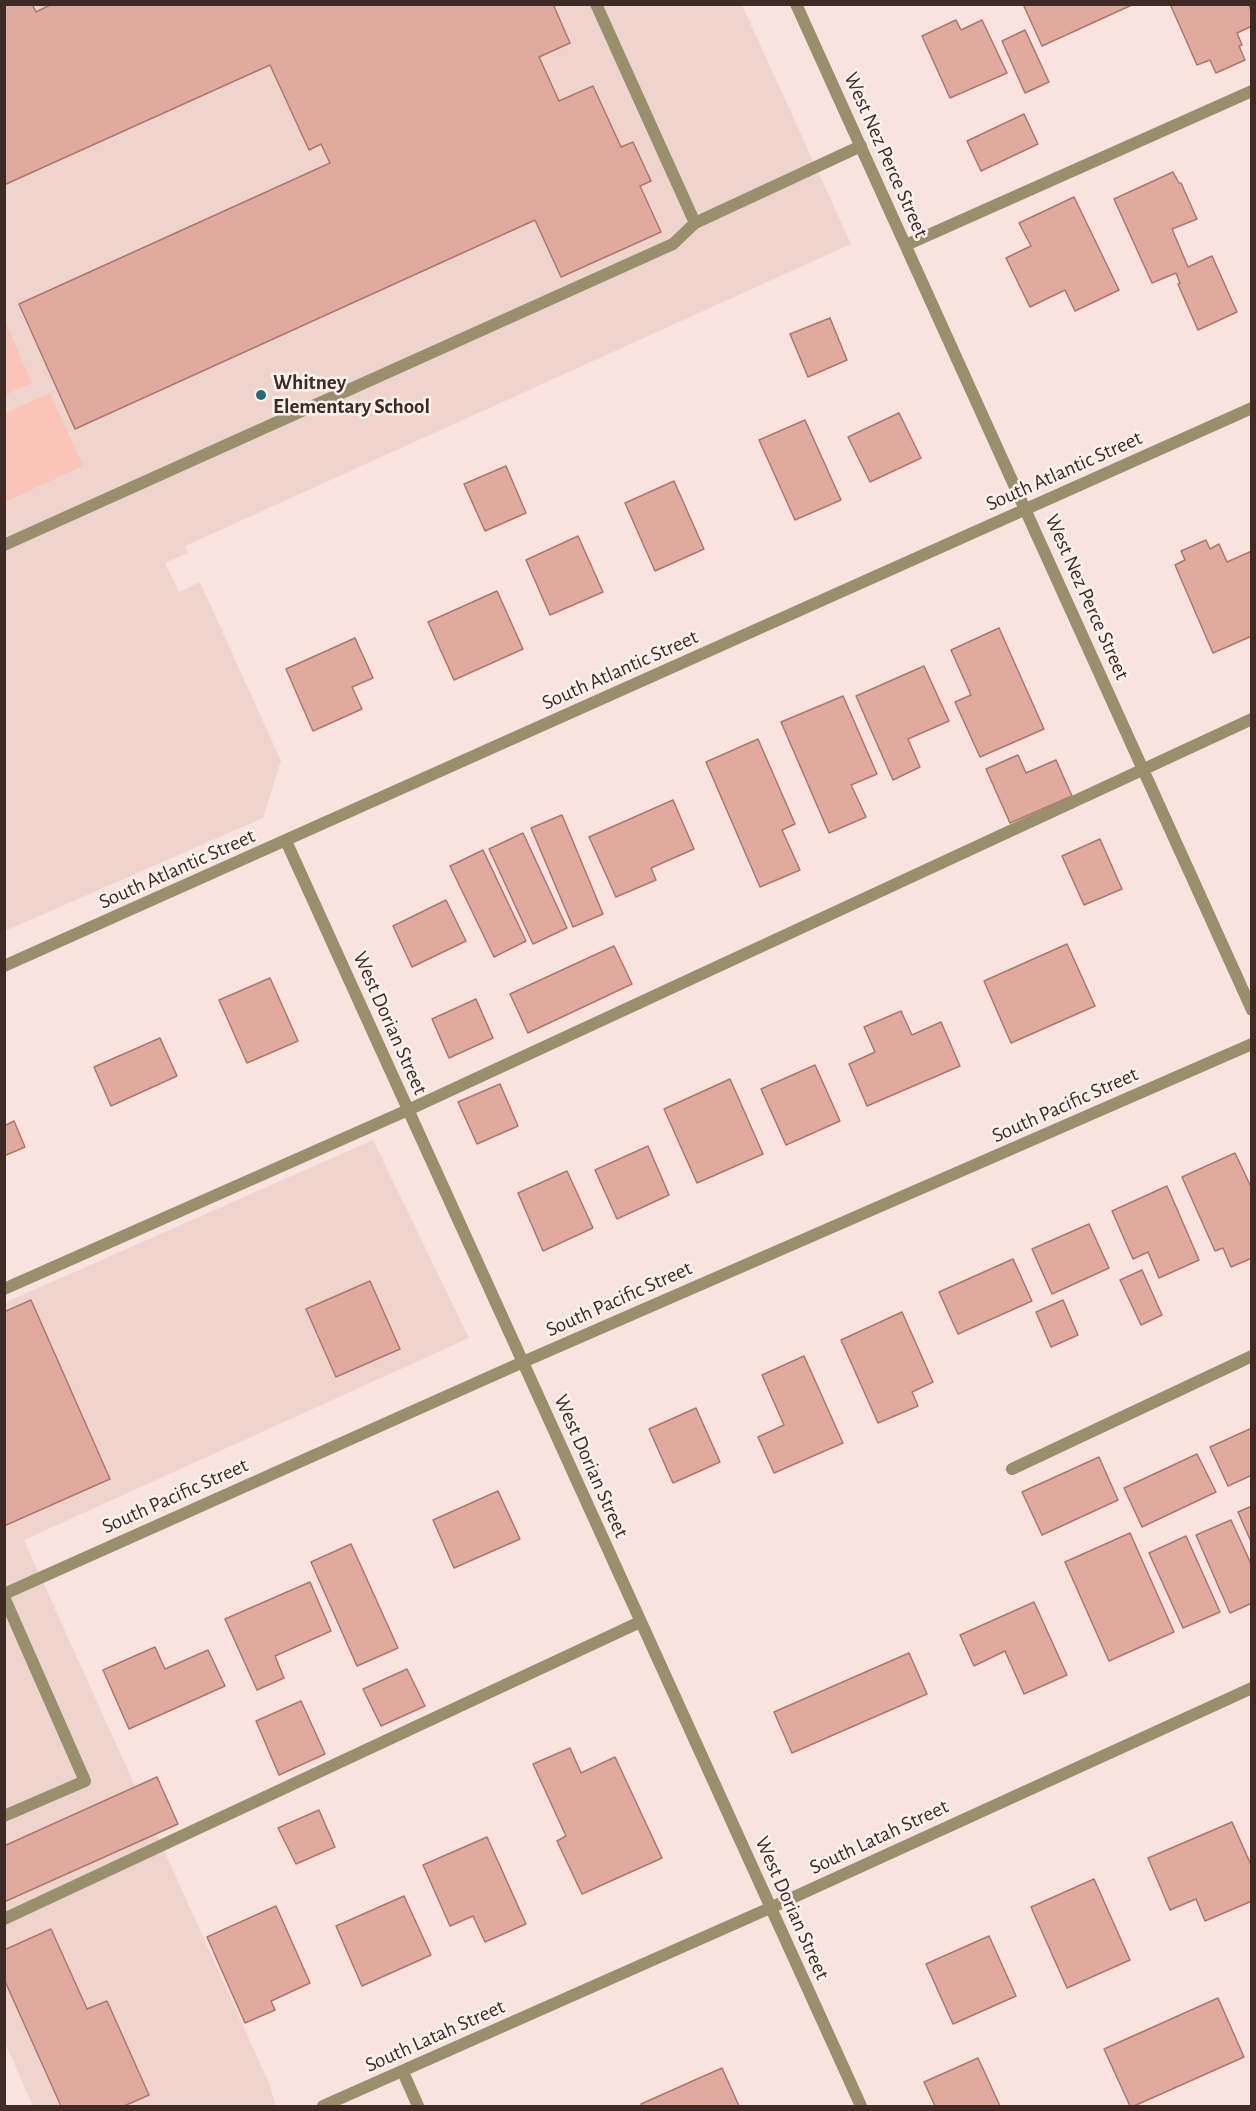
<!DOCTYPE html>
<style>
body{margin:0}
#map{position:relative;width:1256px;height:2111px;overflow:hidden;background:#fae3de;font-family:"Alegreya Sans",sans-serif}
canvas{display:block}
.frame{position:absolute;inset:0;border:6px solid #3f2a25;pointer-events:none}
</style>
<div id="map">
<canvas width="1256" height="2111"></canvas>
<div class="frame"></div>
</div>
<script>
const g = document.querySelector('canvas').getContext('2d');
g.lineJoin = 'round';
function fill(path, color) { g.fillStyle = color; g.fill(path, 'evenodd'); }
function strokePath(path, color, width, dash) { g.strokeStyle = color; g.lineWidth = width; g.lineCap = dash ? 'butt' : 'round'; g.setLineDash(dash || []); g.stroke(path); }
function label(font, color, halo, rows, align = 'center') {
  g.font = font + ' "Alegreya Sans",sans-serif'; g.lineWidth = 5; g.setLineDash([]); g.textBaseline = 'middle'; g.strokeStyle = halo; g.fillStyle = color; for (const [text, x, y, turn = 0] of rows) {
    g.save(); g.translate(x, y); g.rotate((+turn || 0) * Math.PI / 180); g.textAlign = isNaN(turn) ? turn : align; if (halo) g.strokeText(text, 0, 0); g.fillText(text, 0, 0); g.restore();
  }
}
const built = new Path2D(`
 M5,5H742L851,244L185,546L188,553L165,563L179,592L200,582L281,761L263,818L5,931Z
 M373,1140L469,1338L24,1540L269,2083L276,2106H33L5,2043L4,1303Z`);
const green = new Path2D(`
 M5,321L32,383L5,395H4Z
 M50,393L83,466L5,502V413Z`);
const building = new Path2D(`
 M4,4H32L36,12L52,4H553L570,43L539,57L559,101L593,86L621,147L633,142L651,181L640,186L661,232L561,277L535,220L75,429L19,304L330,163L321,144L309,150L270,65L4,185Z
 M1023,4H1134L1042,46Z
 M1170,4H1248L1252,12V26L1237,33L1242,45L1239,46L1245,60L1216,73L1210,60L1197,65Z
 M956,20L961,30L982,20L1007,73L950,98L922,36Z
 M1025,30L1049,82L1025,93L1002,41Z
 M1024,114L1038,144L981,171L967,141Z
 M1173,172L1179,183H1181L1197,219L1172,229L1188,267L1212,256L1237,312L1198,330L1178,284L1180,283L1176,273L1152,283L1114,199Z
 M1074,197L1119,290L1075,311L1065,290L1030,307L1006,258L1031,246L1019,223Z
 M830,318L847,360L808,377L790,334Z
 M899,413L921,458L870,482L848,437Z
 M805,420L841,500L795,520L759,440Z
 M506,466L526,513L485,531L464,484Z
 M674,481L704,549L655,571L625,503Z
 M578,536L603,592L550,615L526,560Z
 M1206,540L1210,549L1219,544L1227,562L1252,551V636L1213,653L1175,565L1185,560L1181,551Z
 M497,591L523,649L454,680L428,622Z
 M999,628L1044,729L980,757L955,702L971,695L951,650Z
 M355,638L373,678L352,687L362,709L313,731L286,669Z
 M924,666L949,721L908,739L920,767L893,780L856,696Z
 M843,696L877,774L851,785L866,817L829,833L781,722Z
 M758,739L795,824L782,830L800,870L760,887L706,762Z
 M1018,755L1026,773L1056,760L1072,796L1010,823L986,769Z
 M673,800L694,849L651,868L656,880L616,897L589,837Z
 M562,815L603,914L573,927L531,828Z
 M523,833L567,928L533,944L489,849Z
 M1100,839L1122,889L1084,905L1062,856Z
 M483,850L526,941L494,957L450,866Z
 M446,900L466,941L412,967L393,926Z
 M1067,944L1095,1006L1011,1043L984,981Z
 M614,946L632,984L528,1033L510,994Z
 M270,978L298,1041L247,1063L219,1000Z
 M476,999L493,1038L449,1058L432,1019Z
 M901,1011L912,1035L941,1022L960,1066L867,1106L849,1064L875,1052L864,1027Z
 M160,1038L177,1076L111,1106L94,1067Z
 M815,1065L840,1121L786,1145L761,1089Z
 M730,1079L763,1154L697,1183L664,1109Z
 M500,1084L518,1126L477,1144L458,1102Z
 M14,1121L25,1147L4,1156V1126Z
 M648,1146L669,1195L617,1219L595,1170Z
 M1235,1153L1252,1189V1258L1231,1267L1223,1248L1215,1251L1182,1177Z
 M567,1171L593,1228L543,1251L518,1193Z
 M1167,1186L1199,1260L1159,1278L1148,1252L1133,1259L1112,1211Z
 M1089,1224L1109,1268L1052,1294L1032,1249Z
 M1013,1259L1032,1301L958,1334L939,1292Z
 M1142,1270L1162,1315L1141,1325L1120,1280Z
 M370,1281L400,1349L336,1377L306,1309Z
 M31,1300L110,1479L4,1526V1312Z
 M1063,1300L1078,1335L1051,1347L1036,1312Z
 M902,1312L933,1382L912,1392L918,1406L878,1423L841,1340Z
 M804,1356L843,1443L774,1473L758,1437L784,1425L762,1375Z
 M696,1408L720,1462L673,1483L649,1429Z
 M1252,1428V1475L1228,1486L1210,1447Z
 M1197,1454L1216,1492L1142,1527L1124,1488Z
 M1099,1457L1118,1500L1042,1535L1022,1492Z
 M498,1491L520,1539L454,1568L433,1520Z
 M1252,1506V1544L1238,1512Z
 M1231,1520L1252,1566V1603L1230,1613L1196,1535Z
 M1130,1533L1174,1632L1109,1661L1065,1562Z
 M1186,1536L1220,1612L1183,1628L1149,1553Z
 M351,1544L398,1648L357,1666L311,1562Z
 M310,1582L331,1631L275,1656L284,1678L257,1690L225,1619Z
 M1034,1602L1067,1675L1024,1694L1005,1651L974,1666L960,1635Z
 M155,1647L165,1669L208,1650L225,1686L129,1729L103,1670Z
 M909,1653L927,1694L792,1753L774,1712Z
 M407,1669L425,1706L381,1726L363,1689Z
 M301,1701L325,1754L279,1775L256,1721Z
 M570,1748L581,1773L615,1757L662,1858L582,1894L557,1841L566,1836L533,1764Z
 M157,1777L178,1824L4,1902V1846Z
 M319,1810L335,1847L296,1864L278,1828Z
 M1232,1822L1252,1867V1901L1205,1921L1196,1899L1170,1910L1148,1858Z
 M487,1837L526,1924L485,1942L473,1916L450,1926L423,1865Z
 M1094,1879L1130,1960L1067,1988L1031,1907Z
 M404,1896L431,1955L362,1986L336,1926Z
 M276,1906L310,1983L271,2001L275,2010L245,2023L207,1937Z
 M51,1929L87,2009L107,2001L149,2095L124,2106H61L4,1979V1950Z
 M989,1936L1016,1996L953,2024L926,1964Z
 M1218,1998L1244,2057L1134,2106H1130L1104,2049Z
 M978,2058L1000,2106H935L924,2082Z
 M722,2068L739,2106H642L641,2104Z`);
const service = new Path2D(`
 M596,4L695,223
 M906,245L1252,91
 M4,545L673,244L695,223L861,146
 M4,1289L408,1110L1252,719
 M1012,1469L1252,1356
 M4,1597L85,1781L4,1816
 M4,1919L640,1622`);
const minor = new Path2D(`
 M796,4L1252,1010
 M286,841L861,2106
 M4,966L1252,408
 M4,1594L523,1362L1252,1044
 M403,2072L418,2106
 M323,2106L770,1908L1252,1688`);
const markers = [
 [261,395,6,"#246c79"]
];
const streetNames = [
 ["West Nez Perce Street",886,155,66],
 ["South Atlantic Street",1064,471,-24],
 ["West Nez Perce Street",1087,597,66],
 ["South Atlantic Street",620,670,-24],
 ["South Atlantic Street",177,869,-24],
 ["West Dorian Street",390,1023,66],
 ["South Pacific Street",1065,1105,-24],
 ["South Pacific Street",619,1299,-24],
 ["West Dorian Street",591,1466,66],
 ["South Pacific Street",175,1496,-24],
 ["South Latah Street",879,1837,-25],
 ["West Dorian Street",792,1908,66],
 ["South Latah Street",435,2036,-24]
];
const poiNames = [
 ["Whitney",273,383],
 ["Elementary School",273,407]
];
fill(built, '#efd4ce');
fill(green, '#fbc4b9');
fill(building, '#e1aa9f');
strokePath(building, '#ac786e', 1.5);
strokePath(service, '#9a8f6d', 12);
strokePath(minor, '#9a8f6d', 12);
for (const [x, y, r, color] of markers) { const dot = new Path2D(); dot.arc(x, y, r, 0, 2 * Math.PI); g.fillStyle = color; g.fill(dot); strokePath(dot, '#fff3f0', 2); }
label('21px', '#3f2a25', '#fff3f0', streetNames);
label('bold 21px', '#3f2a25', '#fff3f0', poiNames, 'left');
</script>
